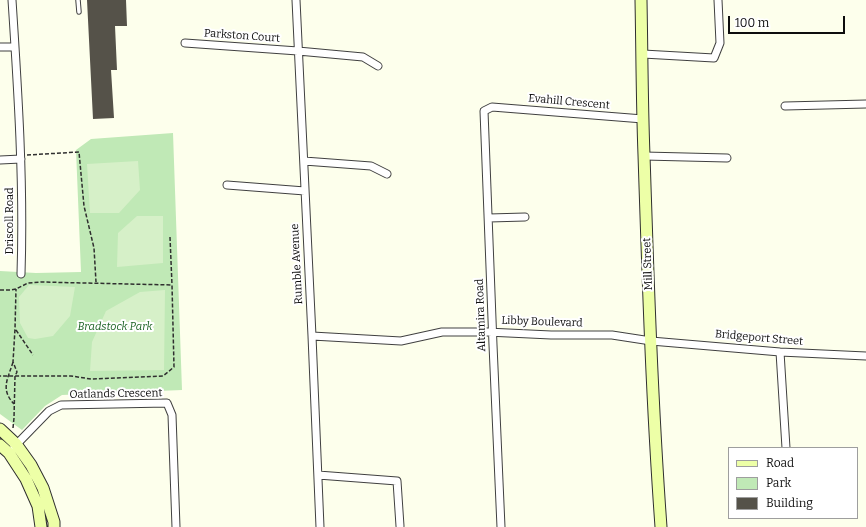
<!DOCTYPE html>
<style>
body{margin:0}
#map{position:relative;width:866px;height:527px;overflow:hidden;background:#fdffec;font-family:Bitter,serif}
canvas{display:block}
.legend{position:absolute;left:728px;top:447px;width:130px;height:72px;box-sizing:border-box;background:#fff;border:1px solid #9e9e9e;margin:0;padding:5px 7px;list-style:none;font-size:12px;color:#0d0d0d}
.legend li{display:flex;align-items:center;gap:8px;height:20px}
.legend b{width:20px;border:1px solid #9e9e9e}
.scale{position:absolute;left:728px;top:16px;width:117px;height:18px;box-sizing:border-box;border:2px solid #0d0d0d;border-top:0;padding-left:5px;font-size:12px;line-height:14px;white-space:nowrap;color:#0d0d0d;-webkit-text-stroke:3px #fff;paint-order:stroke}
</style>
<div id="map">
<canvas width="866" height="527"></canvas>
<ul class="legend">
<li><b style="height:5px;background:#edffa7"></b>Road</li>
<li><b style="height:11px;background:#c0e9b6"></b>Park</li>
<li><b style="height:11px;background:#555249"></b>Building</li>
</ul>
<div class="scale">100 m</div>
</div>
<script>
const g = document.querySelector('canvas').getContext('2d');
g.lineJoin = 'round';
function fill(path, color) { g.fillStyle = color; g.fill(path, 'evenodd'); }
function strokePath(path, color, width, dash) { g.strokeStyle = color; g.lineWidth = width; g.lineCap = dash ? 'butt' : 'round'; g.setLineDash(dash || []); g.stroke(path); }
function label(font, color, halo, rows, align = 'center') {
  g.font = font + ' Bitter,serif'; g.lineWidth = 4; g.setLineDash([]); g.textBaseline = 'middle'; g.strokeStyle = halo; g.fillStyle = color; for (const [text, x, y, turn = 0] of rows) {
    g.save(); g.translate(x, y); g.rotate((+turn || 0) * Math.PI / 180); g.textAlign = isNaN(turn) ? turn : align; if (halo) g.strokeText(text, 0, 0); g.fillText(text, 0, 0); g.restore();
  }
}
const green = new Path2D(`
 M173,133L182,390L62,395L45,406L22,430L0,414V271L36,273L81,272L76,150L91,139Z`);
const pitch = new Path2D(`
 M138,161L140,190L119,213H90L87,164Z
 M137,216H163V263L117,267L118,233Z
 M29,285L75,287L70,316L53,336L35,339L28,338L20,323L19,297Z
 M165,290L164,370L90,371L92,342L106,311L140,292Z`);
const building = new Path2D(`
 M87,0H126L127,26H115L117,70H111L114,118L93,119Z`);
const path = new Path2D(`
 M27,155L79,152L84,206L94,248L96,282
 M170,237L172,285
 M0,290H11L16,289L28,283L41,282L172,285L174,367L163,376L91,379L71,376H0
 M16,330L33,355
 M13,362C8,379 0,389 14,404
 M13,428L14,418L15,376L17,372L13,362L15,329L16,289`);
const lane = new Path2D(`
 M78,0L79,12`);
const street = new Path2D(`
 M12,0C18,91 24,183 21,274
 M296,0L312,336L320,527
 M185,43L298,51L363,57L378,66
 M0,47H15
 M643,54L714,58L720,43L718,0
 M785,106L866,104
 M644,156L727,158
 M0,160L21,159
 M304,161L371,166L387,174
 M227,185L305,191
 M489,218L525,217
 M312,336L401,341L442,332H487L551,335H612L651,341L780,352L866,356
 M780,352L786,448
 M14,447L49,411L61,405L167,403L172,415L176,527
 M318,475L397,481L400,526
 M501,527L493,345L484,111L492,107L643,119`);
const secondary = new Path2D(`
 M641,0C642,52 642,103 644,155C648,279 652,403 661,527
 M0,429L16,444L31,465L43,488L54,522V527
 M0,445L9,453L26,479L38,506L41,527`);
const streetNames = [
 ["Parkston Court",242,36,4],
 ["Evahill Crescent",569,102,5],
 ["Driscoll Road",10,221,-90],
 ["Rumble Avenue",297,264,-93],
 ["Mill Street",648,264,-92],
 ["Altamira Road",481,315,-92],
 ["Libby Boulevard",542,322,2],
 ["Bridgeport Street",759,338,5],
 ["Oatlands Crescent",116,394,-1]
];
const parkNames = [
 ["Bradstock Park",115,327]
];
fill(green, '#c0e9b6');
fill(pitch, '#d6f0c8');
fill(building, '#555249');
strokePath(lane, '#404040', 5.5);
strokePath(street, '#404040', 9);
strokePath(secondary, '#2f2f2f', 13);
strokePath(path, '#2f2f2f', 1.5, [4, 2]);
strokePath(lane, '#fff', 3.5);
strokePath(street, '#fff', 7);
strokePath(secondary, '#edffa7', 11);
label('11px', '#0d0d0d', '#fff', streetNames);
label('italic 11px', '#1d6425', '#fff', parkNames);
</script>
